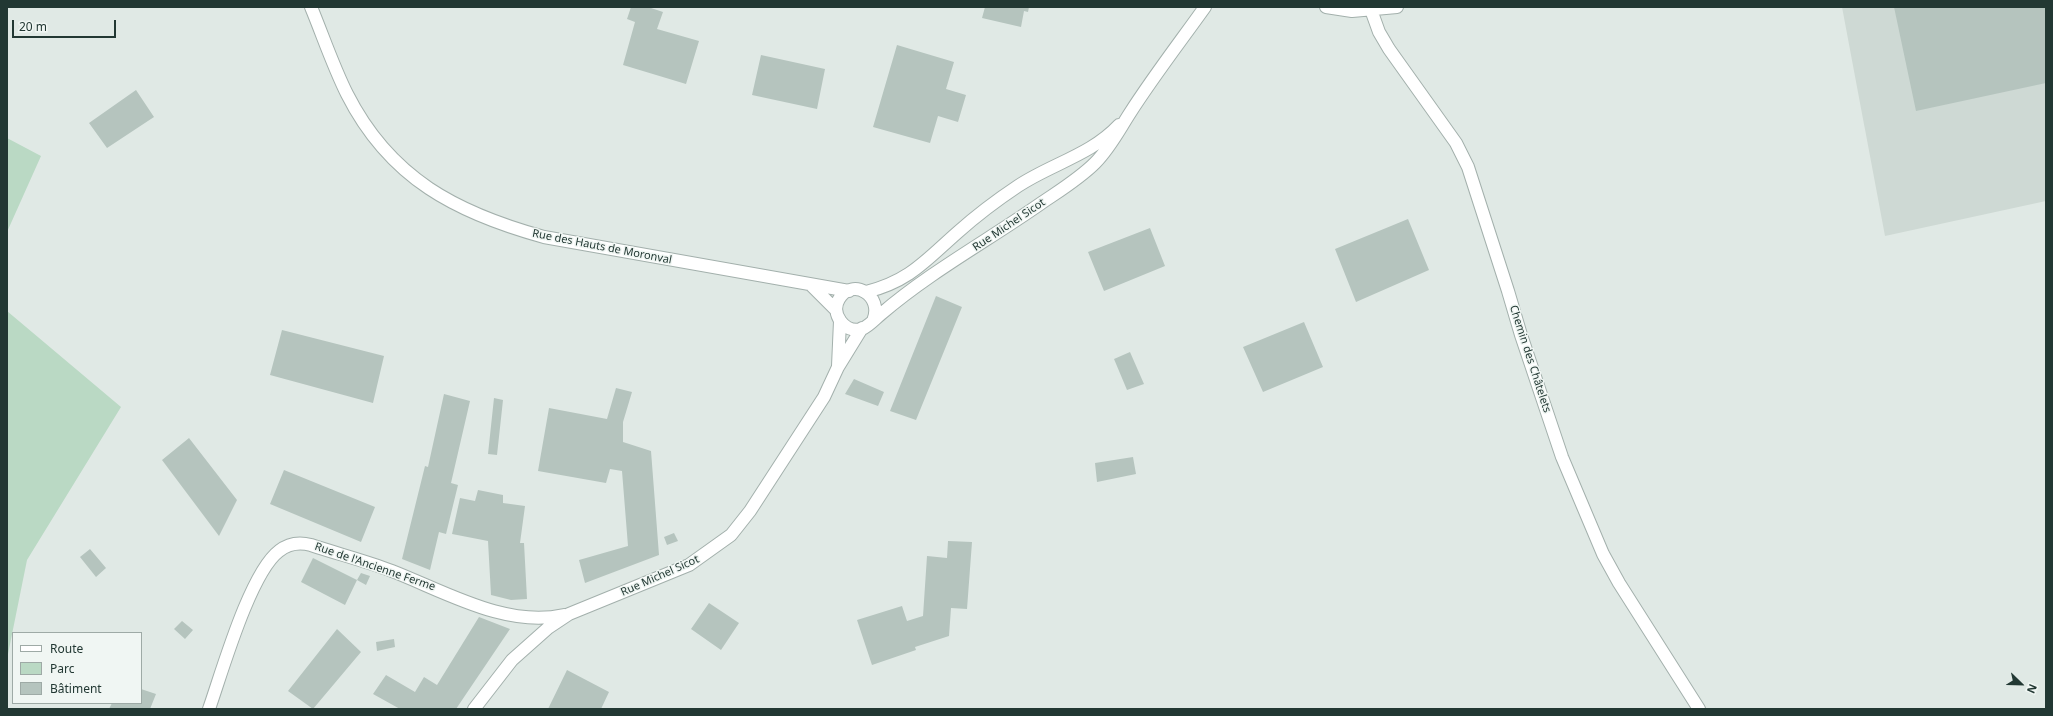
<!DOCTYPE html>
<meta charset="utf-8">
<style>
body{margin:0}
#map{position:relative;width:2053px;height:716px;overflow:hidden;background:#e0e9e5;font-family:"Noto Sans",sans-serif}
canvas{display:block}
.frame{position:absolute;inset:0;border:8px solid #223833;pointer-events:none}
.legend{position:absolute;left:12px;top:632px;width:130px;height:72px;box-sizing:border-box;background:#f0f6f3;border:1px solid #9eaaa6;margin:0;padding:5px 7px;list-style:none;font-size:12px;color:#223833}
.legend li{display:flex;align-items:center;gap:8px;height:20px}
.legend b{width:20px;border:1px solid #9eaaa6}
.north{position:absolute;left:2001px;top:664px;width:40px;height:40px;-webkit-text-stroke:3px #f0f6f3;paint-order:stroke;rotate:113deg;font-size:11px;font-weight:700;line-height:16px;text-align:center;color:#223833}
.north::after{content:'';display:block;margin:auto;width:14px;height:18px;background:#223833;clip-path:polygon(50% 0,100% 100%,50% 72%,0 100%)}
.scale{position:absolute;left:12px;top:20px;width:104px;height:18px;box-sizing:border-box;border:2px solid #223833;border-top:0;padding-left:5px;font-size:12px;line-height:14px;white-space:nowrap;color:#223833;-webkit-text-stroke:3px #f0f6f3;paint-order:stroke}
</style>
<div id="map">
<canvas width="2053" height="716"></canvas>
<div class="frame"></div>
<ul class="legend">
<li><b style="height:5px;background:#fff"></b>Route</li>
<li><b style="height:11px;background:#bad9c4"></b>Parc</li>
<li><b style="height:11px;background:#b5c4be"></b>Bâtiment</li>
</ul>
<div class="north">N</div>
<div class="scale">20 m</div>
</div>
<script>
const g = document.querySelector('canvas').getContext('2d');
g.lineJoin = 'round';
function fill(path, color) { g.fillStyle = color; g.fill(path, 'evenodd'); }
function strokePath(path, color, width, dash) { g.strokeStyle = color; g.lineWidth = width; g.lineCap = dash ? 'butt' : 'round'; g.setLineDash(dash || []); g.stroke(path); }
function label(font, color, halo, rows, align = 'center') {
  g.font = font + ' "Noto Sans",sans-serif'; g.lineWidth = 3; g.setLineDash([]); g.textBaseline = 'middle'; g.strokeStyle = halo; g.fillStyle = color; for (const [text, x, y, turn = 0] of rows) {
    g.save(); g.translate(x, y); g.rotate((+turn || 0) * Math.PI / 180); g.textAlign = isNaN(turn) ? turn : align; if (halo) g.strokeText(text, 0, 0); g.fillText(text, 0, 0); g.restore();
  }
}
const built = new Path2D(`
 M1842,7H2046V201L1885,236Z`);
const green = new Path2D(`
 M7,138L41,156L7,232Z
 M7,311L121,407L27,560L7,659Z`);
const building = new Path2D(`
 M631,7H648L663,12L657,29L699,41L686,84L623,65L635,22L627,19Z
 M985,7H1029L1028,12L1024,11L1021,27L982,18Z
 M1894,7H2046V83L1916,111Z
 M897,45L954,62L946,89L966,95L958,122L938,116L930,143L873,127Z
 M761,55L825,69L817,109L752,95Z
 M136,90L154,117L107,148L89,123Z
 M1408,219L1429,270L1356,302L1335,249Z
 M1150,228L1165,266L1104,291L1088,252Z
 M936,296L962,307L916,420L890,411Z
 M1304,322L1323,367L1263,392L1243,347Z
 M282,330L384,356L373,403L270,375Z
 M1130,352L1144,384L1127,390L1114,359Z
 M854,379L884,392L878,406L845,394Z
 M616,388L632,392L623,422V442L651,451L659,555L585,583L579,560L628,546L622,471L610,469L606,483L538,471L549,408L607,419Z
 M444,394L470,401L451,483L458,485L446,534L439,532L430,570L402,559L425,466L428,467Z
 M494,398L503,400L497,455L488,454Z
 M189,438L237,500L219,536L162,460Z
 M1133,457L1136,474L1097,482L1095,463Z
 M284,470L375,507L361,542L270,504Z
 M478,490L503,495V503L525,506L520,543H524L527,599L511,600L491,595L488,541L452,534L460,498L475,501Z
 M674,533L678,541L667,545L664,537Z
 M948,541L972,542L967,609L951,608L949,636L915,647L916,650L872,665L857,620L902,606L907,621L923,616L927,556L947,558Z
 M90,549L106,568L96,577L80,557Z
 M313,558L357,580L345,605L301,582Z
 M361,573L370,576L366,585L357,580Z
 M709,603L739,623L721,650L691,629Z
 M479,617L510,629L456,709H400L373,694L386,675L415,692L424,677L437,685Z
 M182,621L193,630L185,639L174,629Z
 M337,629L361,652L313,709L288,691Z
 M394,639L395,647L377,651L376,642Z
 M567,670L609,692L601,709H548Z
 M141,689L156,694L150,709H109L112,703H141Z`);
const minor = new Path2D(`
 M1326,7L1352,11L1397,7
 M1370,7L1379,32L1389,49L1456,143L1468,167L1508,291L1521,335L1562,457L1603,554L1619,583L1699,709`);
const tertiary = new Path2D(`
 M311,7C323,36 333,66 347,94C390,179 457,213 544,237L849,291
 M811,285L836,310
 M866,292C910,281 926,260 958,232C977,215 997,200 1018,186C1051,164 1091,155 1119,125
 M873,321C884,295 852,277 839,299C830,314 845,334 862,329C869,326 875,319 881,314C930,272 987,241 1040,204C1059,191 1079,179 1095,163C1110,148 1119,130 1130,113C1153,77 1180,42 1205,7
 M838,366L840,321
 M209,709C222,672 250,573 279,551C289,543 300,542 311,545C338,554 366,561 392,571C446,592 506,628 564,615
 M474,709L512,660L548,628L569,614L689,565L731,535L750,511L824,397L838,367L862,328`);
const streetNames = [
 ["Rue Michel Sicot",1009,225,-34],
 ["Rue des Hauts de Moronval",602,247,11],
 ["Chemin des Châtelets",1530,359,72],
 ["Rue de l'Ancienne Ferme",375,567,19],
 ["Rue Michel Sicot",660,576,-24]
];
fill(built, '#ced9d4');
fill(green, '#bad9c4');
fill(building, '#b5c4be');
strokePath(minor, '#a3b0ac', 14);
strokePath(tertiary, '#a3b0ac', 14);
strokePath(minor, '#fff', 12);
strokePath(tertiary, '#fff', 12);
label('11px', '#223833', '#f0f6f3', streetNames);
</script>
